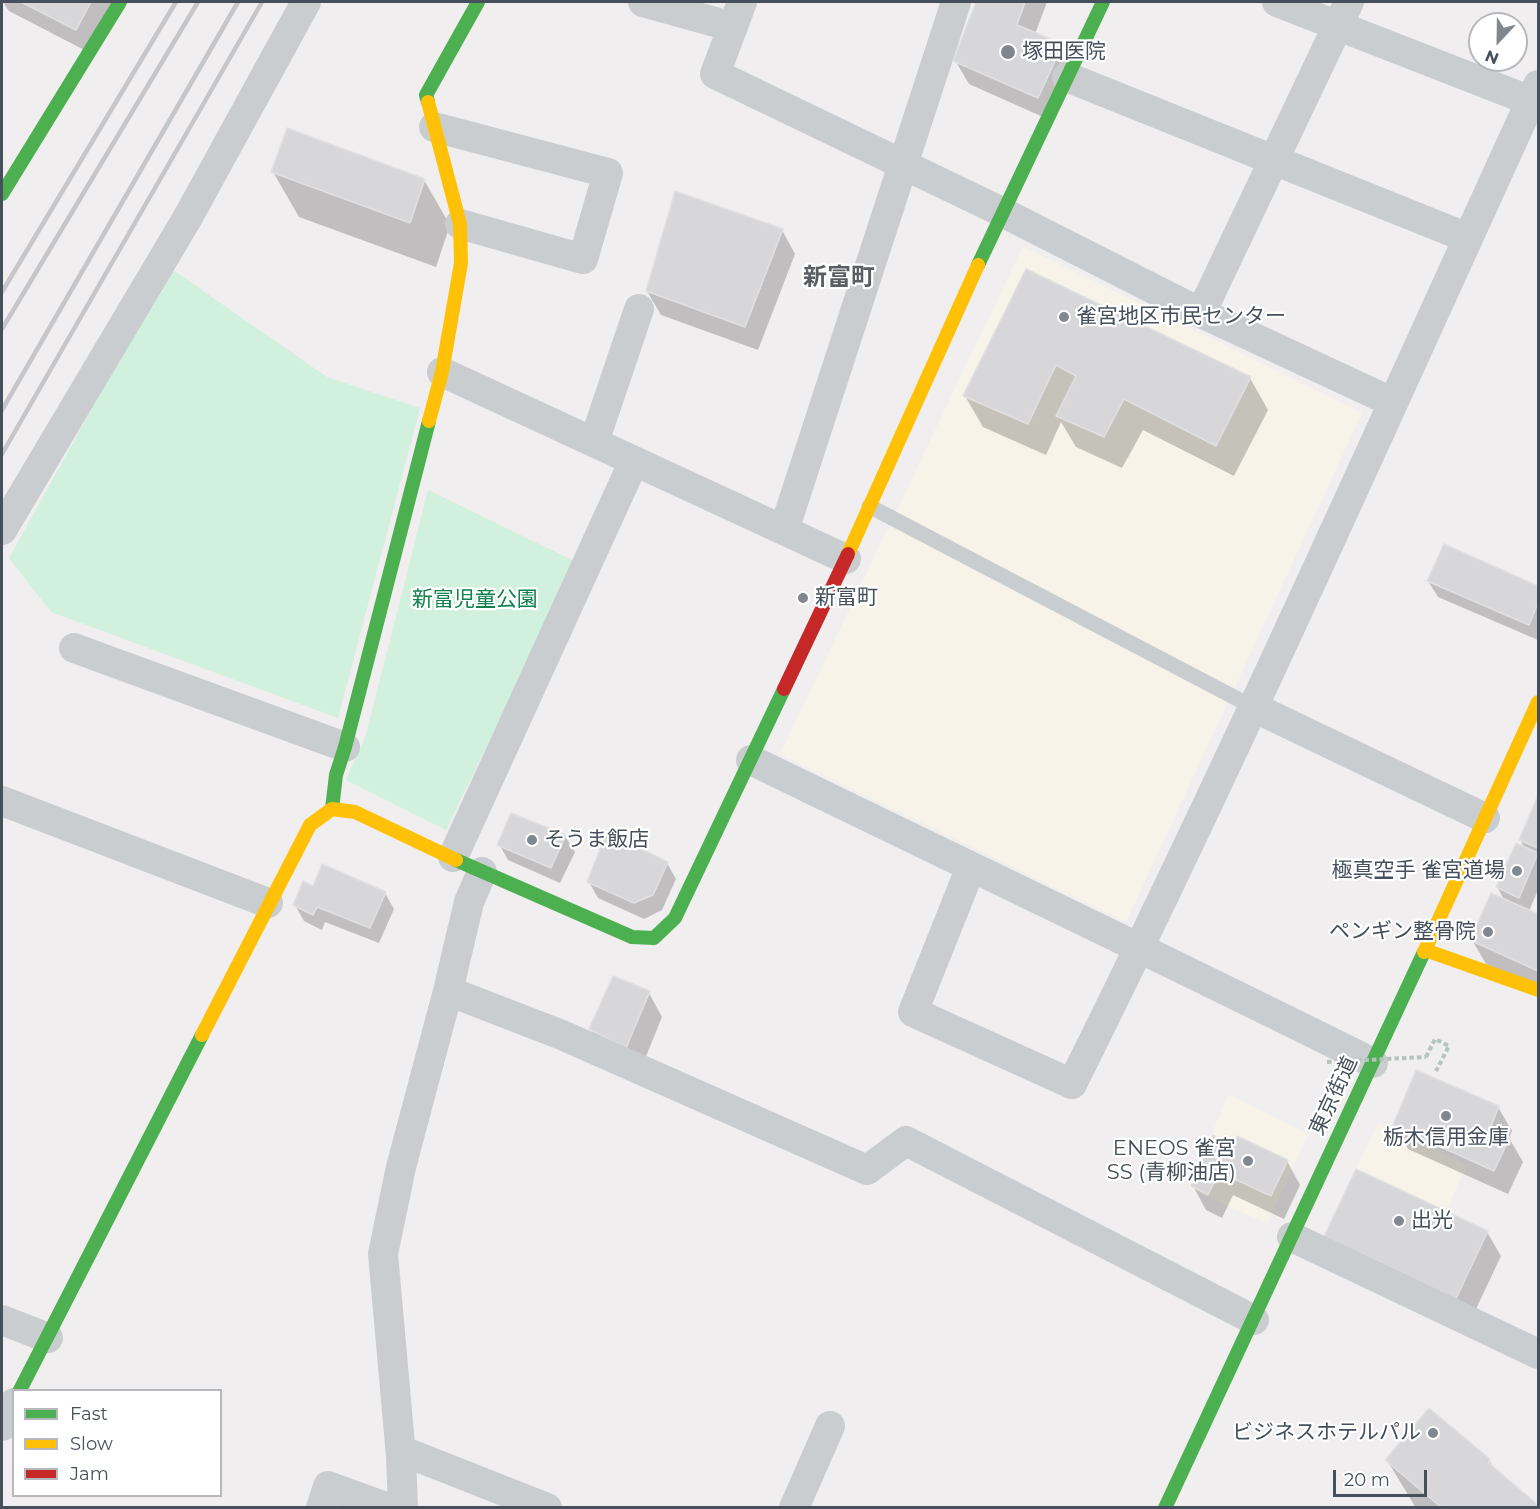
<!DOCTYPE html>
<meta charset="utf-8">
<style>
body{margin:0}
#map{position:relative;width:1540px;height:1509px;overflow:hidden;background:#f0eeee;font-family:Montserrat,sans-serif}
canvas{display:block}
.frame{position:absolute;inset:0;border:3px solid #45505c;pointer-events:none}
.legend{position:absolute;left:12px;top:1389px;width:210px;height:108px;box-sizing:border-box;background:#fff;border:2px solid #b5b9be;margin:0;padding:8px 10px;list-style:none;font-size:18px;color:#45505c}
.legend li{display:flex;align-items:center;gap:12px;height:30px}
.legend b{width:30px;border:2px solid #b5b9be}
.north{position:absolute;left:1468px;top:12px;width:60px;height:60px;box-sizing:border-box;background:#fff;border:2px solid #b5b9be;border-radius:50%;rotate:202deg;font-size:16px;font-weight:700;line-height:24px;text-align:center;color:#45505c}
.north::after{content:'';display:block;margin:auto;width:21px;height:27px;background:#81878f;clip-path:polygon(50% 0,100% 100%,50% 72%,0 100%)}
.scale{position:absolute;left:1333px;top:1470px;width:94px;height:27px;box-sizing:border-box;border:3px solid #45505c;border-top:0;padding-left:8px;font-size:18px;line-height:21px;white-space:nowrap;color:#45505c;-webkit-text-stroke:4px #fff;paint-order:stroke}
</style>
<div id="map">
<canvas width="1540" height="1509"></canvas>
<div class="frame"></div>
<ul class="legend">
<li><b style="height:8px;background:#4caf50"></b>Fast</li>
<li><b style="height:8px;background:#ffc107"></b>Slow</li>
<li><b style="height:8px;background:#c62828"></b>Jam</li>
</ul>
<div class="north">N</div>
<div class="scale">20 m</div>
</div>
<script>
const g = document.querySelector('canvas').getContext('2d');
g.lineJoin = 'round';
function fill(path, color) { g.fillStyle = color; g.fill(path, 'evenodd'); }
function strokePath(path, color, width, dash) { g.strokeStyle = color; g.lineWidth = width; g.lineCap = dash ? 'butt' : 'round'; g.setLineDash(dash || []); g.stroke(path); }
function label(font, color, halo, rows, align = 'center') {
  g.font = font + ' Montserrat,"Noto Sans JP",sans-serif'; g.lineWidth = 4.5; g.setLineDash([]); g.textBaseline = 'middle'; g.strokeStyle = halo; g.fillStyle = color; for (const [text, x, y, turn = 0] of rows) {
    g.save(); g.translate(x, y); g.rotate((+turn || 0) * Math.PI / 180); g.textAlign = isNaN(turn) ? turn : align; if (halo) g.strokeText(text, 0, 0); g.fillText(text, 0, 0); g.restore();
  }
}
const commercial = new Path2D(`
 M1023,246L1362,413L1126,922L780,754Z
 M1229,1094L1308,1134L1267,1224L1188,1187Z
 M1378,1123L1467,1165L1446,1211L1488,1231L1453,1305L1321,1243Z`);
const green = new Path2D(`
 M170,268L327,377L420,408L338,718L51,612L9,558Z
 M428,490L576,562L446,830L346,780L366,735Z`);
const shadow = new Path2D(`
 M3,2H116L90,53L9,11Z
 M978,2H1047L1035,34L1062,45L1076,69L1052,121L969,84L955,60Z
 M273,172L424,180L450,225L436,267L299,217Z
 M782,230L795,254L758,350L661,315L647,291Z
 M1027,271L1250,378L1268,410L1234,476L1143,430L1122,468L1076,447L1061,422L1046,455L983,427L965,396Z
 M1444,546L1538,588V640L1438,597L1428,581Z
 M1538,799V890L1529,911L1538,916V988L1486,964L1472,940L1505,901L1497,887L1525,848L1520,840Z
 M512,815L565,836L575,852L560,883L508,860L499,844Z
 M667,863L676,879L662,910L644,919L598,898L589,882Z
 M314,888L385,893L394,909L379,943L325,922L322,930L304,921L295,905Z
 M649,993L662,1017L640,1071L604,1053L591,1029Z
 M1498,1107L1512,1131L1509,1138L1523,1162L1508,1194L1408,1149L1394,1125Z
 M1234,1149L1287,1161L1300,1185L1284,1219L1233,1195L1222,1218L1206,1210L1193,1186Z
 M1356,1171L1487,1232L1501,1256L1467,1328Z
 M1387,1460H1489L1496,1471L1538,1508H1416Z`);
const building = new Path2D(`
 M21,2H91L76,30Z
 M976,2H1025L1017,25L1063,44L1038,98L953,61Z
 M287,128L425,179L410,223L271,172Z
 M675,191L783,229L745,327L646,291Z
 M1026,269L1251,377L1216,446L1124,399L1104,437L1056,416L1076,376L1056,365L1028,424L963,396Z
 M1444,544L1538,586V603L1529,625L1427,581Z
 M1538,795V848L1519,840Z
 M511,813L566,835L551,868L497,845Z
 M607,832L668,862L653,895L634,903L587,882Z
 M1516,843L1538,853L1519,898L1496,887Z
 M322,864L386,892L370,928L317,907L313,915L293,905L303,881L313,886Z
 M1491,893L1538,914V971L1470,940Z
 M613,976L650,991L626,1048L589,1029Z
 M1416,1070L1499,1106L1490,1129L1510,1137L1494,1171L1393,1125Z
 M1213,1135L1233,1147L1237,1136L1288,1160L1271,1196L1219,1172L1208,1195L1191,1186Z
 M1356,1169L1488,1231L1453,1305L1321,1243Z
 M1429,1408L1490,1459L1489,1463L1538,1505V1508H1442L1385,1460Z`);
const path = new Path2D(`
 M1426,1057L1435,1039L1449,1046L1436,1071`);
const lane = new Path2D(`
 M869,506L1253,707`);
const street = new Path2D(`
 M643,2L733,27
 M742,2L715,74L1002,212L1201,313L1392,402
 M1277,2L1531,101
 M1067,77L1468,238
 M434,127L608,173L583,259L460,224
 M1201,313L1349,2
 M442,372L846,559
 M594,442L639,309
 M2,530L188,217L306,2
 M784,530L956,2
 M74,648L345,747
 M1253,707L1485,818
 M751,760C958,861 1167,960 1373,1063
 M2,801L268,903
 M453,857L634,461
 M971,867L913,1012L1072,1084C1236,755 1385,419 1538,85
 M448,991L562,1035L867,1170L906,1141L1254,1320
 M1292,1237L1538,1354
 M2,1320L48,1338
 M2,1426L14,1403
 M401,1456L410,1454L547,1508
 M321,1508L328,1486L389,1508
 M403,1508L401,1456L383,1254L401,1167L448,991L469,902L482,872
 M794,1508L830,1426`);
const fast = new Path2D(`
 M428,102L426,95L478,2
 M2,194L120,2
 M978,265L1103,2
 M332,809L336,775L345,747L429,421
 M456,860L632,937L654,938L675,918L784,689
 M20,1390L202,1035
 M1165,1508L1424,952`);
const slow = new Path2D(`
 M428,102L460,224L461,263L442,372L429,421
 M848,554L978,265
 M1425,950L1538,990
 M1424,952L1538,702
 M202,1035L310,825L332,809L355,812L456,860`);
const jam = new Path2D(`
 M784,689L848,554`);
const rail = new Path2D(`
 M2,292L176,2
 M2,329L198,2
 M2,410L238,2
 M2,454L262,2`);
const pathBridge = new Path2D(`
 M1327,1062L1426,1057`);
const markers = [
 [1008,52,8,"#81878f"],
 [1064,317,6,"#81878f"],
 [803,598,6,"#81878f"],
 [532,840,6,"#81878f"],
 [1517,871,6,"#81878f"],
 [1488,932,6,"#81878f"],
 [1446,1116,6,"#81878f"],
 [1248,1161,6,"#81878f"],
 [1399,1221,6,"#81878f"],
 [1433,1433,6,"#81878f"]
];
const poiNames = [
 ["塚田医院",1022,52],
 ["雀宮地区市民センター",1076,317],
 ["新富町",815,598],
 ["そうま飯店",544,840],
 ["極真空手 雀宮道場",1505,871,"right"],
 ["ペンギン整骨院",1476,932,"right"],
 ["栃木信用金庫",1446,1138,"center"],
 ["ENEOS 雀宮",1236,1149,"right"],
 ["SS (青柳油店)",1236,1173,"right"],
 ["出光",1411,1221],
 ["ビジネスホテルパル",1421,1433,"right"]
];
const parkNames = [
 ["新富児童公園",475,600]
];
const streetNames = [
 ["東京街道",1334,1096,-65]
];
const quarterNames = [
 ["新富町",839,278]
];
fill(commercial, '#f7f3e9');
fill(green, '#d1f0de');
fill(shadow, '#0003');
fill(building, '#d7d6d9');
strokePath(building, '#e1e0e1', 1.5);
strokePath(path, '#b6c4c0', 4, [4.5, 3]);
strokePath(lane, '#cacdd0', 15);
strokePath(street, '#cacdd0', 30);
strokePath(fast, '#4caf50', 14);
strokePath(slow, '#ffc107', 14);
strokePath(jam, '#c62828', 14);
strokePath(rail, '#c4c6c9', 4.5);
strokePath(pathBridge, '#b6c4c0', 4, [4.5, 3]);
for (const [x, y, r, color] of markers) { const dot = new Path2D(); dot.arc(x, y, r, 0, 2 * Math.PI); g.fillStyle = color; g.fill(dot); strokePath(dot, '#fff', 2); }
label('21px', '#45505c', '#fff', poiNames, 'left');
label('21px', '#11824d', '#fff', parkNames);
label('21px', '#45505c', '#fff', streetNames);
label('bold 24px', '#5a5e63', '#fff', quarterNames);
</script>
